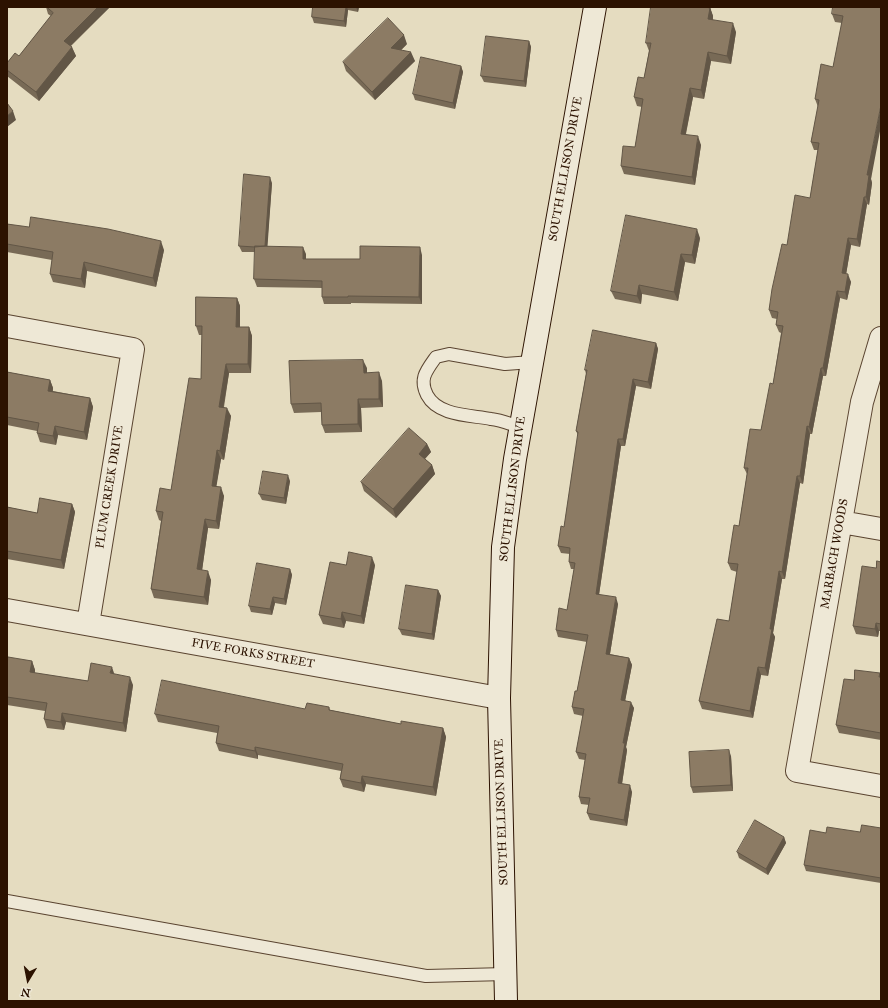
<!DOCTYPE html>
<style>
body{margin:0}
#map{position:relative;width:888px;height:1008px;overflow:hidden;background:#e5dcc0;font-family:"IM FELL Great Primer",serif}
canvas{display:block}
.frame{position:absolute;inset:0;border:8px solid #2c1200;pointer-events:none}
.north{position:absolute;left:8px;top:960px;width:40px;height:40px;-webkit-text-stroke:3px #eee8d6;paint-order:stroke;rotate:190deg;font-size:11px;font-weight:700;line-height:16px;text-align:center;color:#2c1200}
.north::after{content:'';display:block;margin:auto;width:14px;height:18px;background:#2c1200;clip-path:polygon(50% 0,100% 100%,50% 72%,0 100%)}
</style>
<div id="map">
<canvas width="888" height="1008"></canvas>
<div class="frame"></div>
<div class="north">N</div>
</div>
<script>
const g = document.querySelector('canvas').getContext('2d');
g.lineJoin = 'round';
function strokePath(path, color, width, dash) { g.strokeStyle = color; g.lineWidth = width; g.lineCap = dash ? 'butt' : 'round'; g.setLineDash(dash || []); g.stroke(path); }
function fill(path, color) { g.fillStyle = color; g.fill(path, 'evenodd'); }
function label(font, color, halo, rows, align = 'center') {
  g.font = font + ' "IM FELL Great Primer",serif'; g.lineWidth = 3; g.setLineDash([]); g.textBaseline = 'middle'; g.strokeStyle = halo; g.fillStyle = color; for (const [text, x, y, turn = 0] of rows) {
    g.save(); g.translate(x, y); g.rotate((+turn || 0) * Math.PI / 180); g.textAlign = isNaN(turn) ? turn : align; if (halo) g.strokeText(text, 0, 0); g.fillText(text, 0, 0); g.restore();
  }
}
const lane = new Path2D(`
 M520,427C510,424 501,420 491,419C470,415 438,416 427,395C419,379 426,371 436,357L449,354L505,364L532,362
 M7,901L426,976L506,974`);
const street = new Path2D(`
 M7,326L133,349L88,624
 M881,338L862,402L797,771L881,786
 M841,522L881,529
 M7,610L499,698`);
const secondary = new Path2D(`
 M506,1001L499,698L503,547L515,459L595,7`);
const wall = new Path2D(`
 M46,7H110L71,46L76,56L39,101L7,76V63L19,56L51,16L48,14Z
 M313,7H359L358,12L348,10L346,27L314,23L312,17Z
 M881,7L871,179L872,183L869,205L867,204L860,247L851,245L846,274L851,282L847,300L840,298L826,376H823L812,434H810L803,484L800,483L785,579H782L773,633L775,637L768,676L761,675L753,718L702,709L699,701L729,621L737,572L731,570L728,563L739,526L747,474L744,468L761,430L773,384L781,333L779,332L776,325L777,319L772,318L769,310L787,245L810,198L818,150H814L811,142L818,107L815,99L833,67L842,23L835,22L832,14Z
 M710,8L713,16V20L736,32L731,64L711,61L704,99L693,97L686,134L701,145L695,185L624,174L621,166L635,147L642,107L637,106L634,97L644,78L649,51L646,43Z
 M529,41L531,47L526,87L484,82L481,76Z
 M407,44L401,50L415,61L375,100L346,71L343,62Z
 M461,66L463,72L455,109L415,100L413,94Z
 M272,183L267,246L306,254V259H360L422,255V304L351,303V304H324L322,297V288L257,287L254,279L255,252H242L239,246Z
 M7,224L164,250L156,287L87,271L85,288L53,282L50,274L52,260L7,252Z
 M700,238L695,264L685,262L678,301L642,294L641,304L615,299L611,291Z
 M237,298L240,306V327H249L252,336L251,373H229L224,407L231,416L224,460L221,459L216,486L224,496L219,529L208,528L202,570L211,580L208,605L154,598L151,589L161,521L159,520L156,511L171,490L201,379L202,335H199L196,326Z
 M656,343L658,349L651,389L636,386L625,446H621L599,595L618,604L610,654L629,658L632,665L625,700L634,708L626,747L627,750L622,784L632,792L627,826L590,820L587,813L589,805L581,804L579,797L585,760L579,759L576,752L583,716L574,714L572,707L577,691L587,642L558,637L556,630L567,610L574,569H571L569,562L570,554L561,553L558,546L564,527L578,435L576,431L586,374L585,370Z
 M367,368V373L382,381L383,407L361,408L362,432L325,433L322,425L321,412L294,413L291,404Z
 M7,372L50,380L53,388V391L90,398L93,407L87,440L58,435L56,445L40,442L37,433V431L7,425Z
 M427,444L431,452L425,459L432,465L435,474L396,518L364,491L361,482Z
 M290,481L286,504L262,500L259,494Z
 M72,504L75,512L64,569L7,559V507L37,513Z
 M881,562V631H879L878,637L856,634L853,626L876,568Z
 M346,565H375L364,624L346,621L344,628L323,624L319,615Z
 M290,569L292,575L286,605L275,603L272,615L251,612L249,606Z
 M438,590L441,596L434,640L402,635L399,629Z
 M7,660L32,661L35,670V673L88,681L114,674L133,685L126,732L66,722L64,730L47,728L44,719L45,711L7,705Z
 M880,673L881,677V740L839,733L836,725L854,680Z
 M329,707L330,710L401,724L443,728L446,737L436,796L366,784L364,792L343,787L340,779L341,771L258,755V759L219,751L216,743L217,733L158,722L155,714L305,709Z
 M731,756L733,791L693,793L691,787Z
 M881,828V883L806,871L804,865L826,833L860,832Z
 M784,837L786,843L768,875L739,858L737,852Z`);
const shadedWall = new Path2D(`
 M98,7H110L67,49L64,41Z
 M346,7H347L348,10L346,27L344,21Z
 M356,7H359L358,12Z
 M706,7H710L713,16L712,28L708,19Z
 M733,23L736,32L731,64L727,56Z
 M404,35L407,44L394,57L391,48Z
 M529,41L531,47L526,87L524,81Z
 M72,47L76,56L39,101L36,92Z
 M411,52L415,61L375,100L372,92Z
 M708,52L711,61L704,99L701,90Z
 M461,66L463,72L455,109L453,103Z
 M690,88L693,97L684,142L681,134Z
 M881,105V126L871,179L872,183L869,205L866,197L867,175Z
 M13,111L16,120L7,127V116Z
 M698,136L701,145L695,185L692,177Z
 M270,177L272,183L267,253L265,247Z
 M864,197L867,204L860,247L857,239Z
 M697,229L700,238L695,264L692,255Z
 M848,238L851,245L845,281L842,273Z
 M161,241L164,250L156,287L153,278Z
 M303,247L306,254V266L303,259Z
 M420,247L422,255V304L419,297Z
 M681,254L685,262L678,301L674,292Z
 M84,262L87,271L85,288L81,279Z
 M848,274L851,282L847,300L845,292Z
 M639,285L642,294L641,304L637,296Z
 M837,291L840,298L826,376L823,368Z
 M237,298L240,306V336L236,327Z
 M249,327L252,336L251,373L248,364Z
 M656,343L658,349L651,389L648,382Z
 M363,360L367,368V382L364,373Z
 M226,364L229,373L222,415L219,407Z
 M821,368L823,376L812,434L809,427Z
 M379,372L382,381L383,407L379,399Z
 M633,379L636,386L625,446L623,439Z
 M50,380L53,388L51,399L48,391Z
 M90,398L93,407L87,440L84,432Z
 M358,399L361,408L362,432L358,424Z
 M227,408L231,416L224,460L220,451Z
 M55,426L58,435L56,445L53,436Z
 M807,426L810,434L803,484L800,476Z
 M618,439L621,446L598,601L596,594Z
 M427,444L431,452L422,462L419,454Z
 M217,450L221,459L215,495L212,486Z
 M432,465L435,474L396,518L393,509Z
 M288,475L290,481L286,504L284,498Z
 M797,476L800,483L785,579L782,572Z
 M221,487L224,496L219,529L216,521Z
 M72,504L75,512L64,569L61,560Z
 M205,519L208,528L201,578L197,569Z
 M372,557L375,565L364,624L361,616Z
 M290,569L292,575L286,605L284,599Z
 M208,571L211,580L208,605L204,597Z
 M779,571L782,579L773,633L775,637L768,676L765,668L770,629Z
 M438,590L441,596L434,640L432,634Z
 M273,597L275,603L272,615L270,609Z
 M616,597L618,604L609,660L606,654Z
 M342,612L346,621L344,628L341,619Z
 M876,623L879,631L878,637L875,629Z
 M629,658L632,665L624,707L621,700Z
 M32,661L35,670L34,681L30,672Z
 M112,667L115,676L110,673Z
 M758,667L761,675L753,718L750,711Z
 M130,677L133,685L126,732L123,723Z
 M631,702L634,708L626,747L627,750L621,790L618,783L623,743Z
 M62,713L66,722L64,730L61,722Z
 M443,728L446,737L436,796L433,787Z
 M255,747L258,755V759L255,751Z
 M729,750L731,756L733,791L731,785Z
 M362,776L366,784L364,792L361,783Z
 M630,785L632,792L627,826L624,820Z
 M784,837L786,843L768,875L766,869Z`);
const building = new Path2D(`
 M47,7H98L64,41L72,47L36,92L7,70V63L15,53L19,56L53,13Z
 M313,7H346L344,21L312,17Z
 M651,7H706L710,8L708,19L733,23L727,56L708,52L701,90L690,88L681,134L698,136L692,177L621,166L623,146L635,147L643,99L634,97L638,77L644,78L651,43H646Z
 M833,7H881V105L867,175H869L866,197H864L857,239L848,238L842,273L848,274L845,292L837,291L823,368H821L809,427L807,426L800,476H797L782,572L779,571L770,629H772L765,668L758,667L750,711L699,701L717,619L729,621L738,564L728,563L734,525L739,526L748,468H744L750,429L761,430L770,383L773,384L783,326L776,325L778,312L769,310L772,289L782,244L787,245L795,195L810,198L819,143L811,142L819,100L815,99L821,64L833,67L843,16L832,14Z
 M388,18L404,35L391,48L411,52L372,92L343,62Z
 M486,36L529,41L524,81L481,76Z
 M421,57L461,66L453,103L413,94Z
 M7,103L13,111L7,116Z
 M244,174L270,177L265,246L255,247L239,246Z
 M626,215L697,229L692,255L681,254L674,292L639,285L637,296L611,291Z
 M31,217L108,229L161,241L153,278L84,262L81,279L50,274L53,252L7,244V224L29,227Z
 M255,246L303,247V259H360V246L420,247L419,297L348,296V297H322V281L254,279Z
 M196,297L237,298L236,327H249L248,364H226L219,407L227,408L220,451L217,450L212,486L221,487L216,521L205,519L197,569L208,571L204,597L151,589L163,512L156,511L160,488L171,490L189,378L201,379L202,326H196Z
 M593,330L656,343L648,382L633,379L623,439H618L596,594L616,597L606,654L629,658L621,700L631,702L623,743H625L618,783L630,785L624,820L587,813L590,798L579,797L586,754L576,752L584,709L572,707L575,691H577L588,635L556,630L559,608L567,610L575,563L569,562L570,548L558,546L561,526L564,527L578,432L576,431L587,370H585Z
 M363,360L364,373L379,372V399H358V424L322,425L321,403L291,404L289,361Z
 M7,372L50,380L48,391L90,398L84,432L55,426L53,436L37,433L39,423L7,417Z
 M409,428L427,444L419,454L432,465L393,509L361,482Z
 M263,471L288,475L284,498L259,494Z
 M40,498L72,504L61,560L7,551V507L37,513Z
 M349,552L372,557L361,616L342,612L341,619L319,615L330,562L346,565Z
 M877,561L881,562V624L876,623L875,629L853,626L862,566L876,568Z
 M257,563L290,569L284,599L273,597L270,609L249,606Z
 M406,585L438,590L432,634L399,629Z
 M8,657L32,661L30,672L88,681L91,663L112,667L110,673L130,677L123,723L62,713L61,722L44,719L47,703L7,697Z
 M855,670L880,673L879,677H881V733L836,725L844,679L854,680Z
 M162,680L305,709L307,703L329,707V710L401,724V721L443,728L433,787L362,776L361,783L340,779L343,764L255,747V751L216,743L219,726L155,714Z
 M729,750L731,785L691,787L689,752Z
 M755,820L784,837L766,869L737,852Z
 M862,825L881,828V878L804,865L810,830L826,833L827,827L860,832Z`);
const streetNames = [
 ["SOUTH ELLISON DRIVE",566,169,-80],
 ["PLUM CREEK DRIVE",110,487,-81],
 ["SOUTH ELLISON DRIVE",513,489,-83],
 ["MARBACH WOODS",835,554,-80],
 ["FIVE FORKS STREET",253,654,10],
 ["SOUTH ELLISON DRIVE",502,812,-92]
];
strokePath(lane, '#5a4430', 14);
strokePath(street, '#5a4430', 24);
strokePath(secondary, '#2c1200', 24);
strokePath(lane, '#eee8d6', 12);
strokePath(street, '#eee8d6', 22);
strokePath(secondary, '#eee8d6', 22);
fill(wall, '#786a56');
fill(shadedWall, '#625646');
fill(building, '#8c7b64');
strokePath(building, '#625646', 1);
label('12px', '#2c1200', '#eee8d6', streetNames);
</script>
